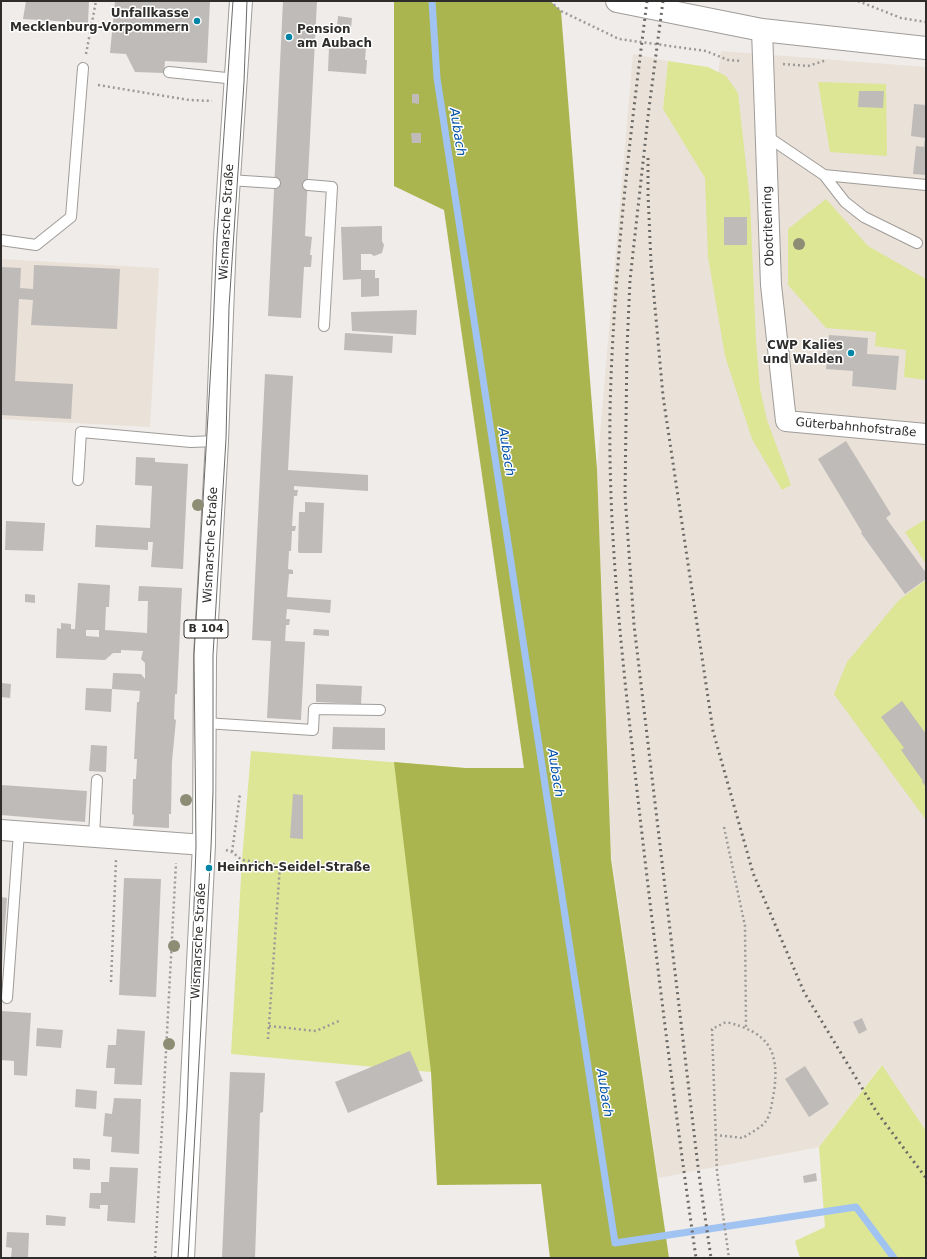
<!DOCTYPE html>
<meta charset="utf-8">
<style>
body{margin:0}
#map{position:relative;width:927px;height:1259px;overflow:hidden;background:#efece9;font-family:"DejaVu Sans",sans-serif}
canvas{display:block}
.frame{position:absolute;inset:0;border:2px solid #2e2d2b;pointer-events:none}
</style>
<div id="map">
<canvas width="927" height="1259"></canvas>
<div class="frame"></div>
</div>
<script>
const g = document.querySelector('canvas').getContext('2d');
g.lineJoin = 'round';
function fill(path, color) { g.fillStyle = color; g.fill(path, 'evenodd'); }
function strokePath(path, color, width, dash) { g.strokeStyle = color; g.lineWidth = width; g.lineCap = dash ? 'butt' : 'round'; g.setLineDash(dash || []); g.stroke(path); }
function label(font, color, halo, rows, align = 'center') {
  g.font = font + ' "DejaVu Sans",sans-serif'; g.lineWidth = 3; g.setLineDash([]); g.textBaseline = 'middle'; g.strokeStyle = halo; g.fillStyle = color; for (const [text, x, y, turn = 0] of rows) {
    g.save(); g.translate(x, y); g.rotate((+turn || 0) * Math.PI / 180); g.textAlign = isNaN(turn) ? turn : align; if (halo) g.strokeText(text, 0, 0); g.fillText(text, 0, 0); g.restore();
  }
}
const built = new Path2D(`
 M721,51L926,67V1131L881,1065L819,1147L658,1178L611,853L597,469L633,54L668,61L663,109L705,177Z
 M1,259L159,268L150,427L1,419Z`);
const green = new Path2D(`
 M668,61L708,67L726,76L738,93L750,201L756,341L760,389L767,420L791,485L782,490L752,439L725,356L708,257L705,178L663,109Z
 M818,82L886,84L887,156L830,152Z
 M826,199L868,246L926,279V380L904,377L906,350L875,346L876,332L826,328L788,285V229Z
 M926,519V564L905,532Z
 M926,580V820L834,694L847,662L899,600Z
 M251,751L465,768L431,1072L231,1054L242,860Z
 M882,1065L926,1131V1258H800L795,1241L825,1227L819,1147Z`);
const forest = new Path2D(`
 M394,1H550L561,11L597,469L611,859L669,1258H550L541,1184L437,1185L431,1072L394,762L465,768H524L444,210L394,186Z`);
const stream = new Path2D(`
 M432,1L437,78L615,1243L856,1207L894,1258`);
const building = new Path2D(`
 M26,1L89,2L88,23L23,19Z
 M115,1H210L207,63L165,61L164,73L135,72L126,54L110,53Z
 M283,1H317L305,236L312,237L310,255H312L311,267H304L301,318L268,316Z
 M338,16L352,18L351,28L337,27Z
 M329,47L366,48L365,60H367L366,74L328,71Z
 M859,91H884L883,108L858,107Z
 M412,94H419V104L412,103Z
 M914,104L926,105V175L913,174L916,146L924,147L925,138L911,136Z
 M411,133H421V143H412Z
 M724,217H747V245H724Z
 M382,226V241L384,245L382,253L374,256L371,254H361V270H375V278H379V296L361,297V279L343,280L341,227Z
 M34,265L120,269L117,329L31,325L33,300L19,299L15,381L73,384L71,419L1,415V267L21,268L20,288L33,289Z
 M417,310L416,335L352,331L351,312Z
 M345,333L393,336L392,353L344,350Z
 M829,335L868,338L867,354L899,356L896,390L852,386L853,371L826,369Z
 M265,374L293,376L288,470L368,475V491L294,486V490H298L297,496H294L292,526H296L295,531H292L291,551H289L288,569L293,570V574H289L287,597L331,600L330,613L287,609L286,619H290L289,625H286L285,641L305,642L301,720L267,718L271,641L252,640Z
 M846,441L891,514L886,518L926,573V579L905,594L861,533L862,532L818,459Z
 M136,457L155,458V462L188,464L183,569L151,567L153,542H148V550L95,547L96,525L150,528L152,486L135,485Z
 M305,502L324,503L322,553H299L298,551L299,512H305Z
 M6,521L45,523L43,551L5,550Z
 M78,583L110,585L109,607H106L105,630L147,633L148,601H138L139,586L182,588L177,694H175L174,719L176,720L172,761L171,814H169V828L133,826L134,815L132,814L133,779H136L137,759H134L137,702H139L140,691L112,689L113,673L141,674L145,679V663L141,659L143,651L121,650V653H113L105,660L56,658L57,628L61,629V623L71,624V629H75ZM86,630H99V637L86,636Z
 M25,594L35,595V603L25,602Z
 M314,629L329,630V636L313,635Z
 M1,683L11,684L10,698L1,697Z
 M316,684L362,686L361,704L316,702Z
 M86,688L112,689L111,712L85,710Z
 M902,701L926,734V787L922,782L923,781L901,750L904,748L881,717Z
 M333,727L385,728V750L332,749Z
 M91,745L107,746L106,772L89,771Z
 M1,785L87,791L85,822L1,815Z
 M293,794L303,795V839L290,838Z
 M124,878L161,879L156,997L119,995Z
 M1,897L7,898L2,965H1Z
 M1,1011L31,1013L27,1076L14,1075V1061L1,1060Z
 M862,1018L867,1030L859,1034L853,1022Z
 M37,1028L63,1030L61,1048L36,1046Z
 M117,1029L145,1031L142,1085L114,1084L115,1068H106L108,1045H116Z
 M410,1051L423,1081L348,1113L335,1082Z
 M805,1066L829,1104L809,1117L785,1079Z
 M230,1072L265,1073L263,1112L260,1113L255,1258H222Z
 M76,1089L97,1091L96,1109L75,1107Z
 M114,1098L141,1099L139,1154L111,1152L112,1137L103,1136L105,1113L112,1114Z
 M73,1158L90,1159V1170L73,1169Z
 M110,1167L138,1168L135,1223L107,1221L108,1205H100V1209L89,1208L90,1193H101V1182H109Z
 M816,1173L817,1181L804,1183L803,1176Z
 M46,1215L66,1217L65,1226L46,1225Z
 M7,1232L29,1233L28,1258H11L12,1248L6,1247Z`);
const path = new Path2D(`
 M550,1L561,11L619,39L706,51L728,60L742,61
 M858,1L901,18L926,22
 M86,54L96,1
 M783,64L808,66L827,60
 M98,85L189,100L212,101
 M724,827L745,926L746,1027
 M226,850L232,852L242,860L280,865L268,1039
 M232,852L240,794
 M111,982L116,860
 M269,1026L316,1031L339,1021
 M715,1135L743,1138C750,1133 761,1128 766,1121C771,1114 772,1101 774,1092C780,1049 767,1032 726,1022L712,1029L717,1172L729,1258
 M155,1258L176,863`);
const lane = new Path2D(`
 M169,72L236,79
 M765,135L824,175L845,202L864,217L917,243
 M824,175L926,185
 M229,180L275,183
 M308,185L332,187L324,326
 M1,240L36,245L71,217L83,68
 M78,480L81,432L191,442L217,441
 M205,723L313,730L314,709L380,710
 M94,836L97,780
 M7,998L19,832`);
const street = new Path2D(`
 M762,30L771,285L786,421L926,434
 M1,830L204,845`);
const secondary = new Path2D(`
 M617,1L762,30L926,48`);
const primary = new Path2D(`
 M183,1258L204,845L205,657L217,441L225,238L241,1`);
const tram = new Path2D(`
 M178,1258L187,1109L196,846L194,655L213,330L217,237L233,1
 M188,1258L211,847L213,792V655L226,439L229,307L244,82L247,1`);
const rail = new Path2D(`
 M647,1C630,138 613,274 610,412C608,548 625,682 640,817C657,964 675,1111 696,1258
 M663,1L649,108L630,280L627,348L625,495L634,625L699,1175L711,1258
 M648,158V194L651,263L663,396L713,731L753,873L804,992L876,1111L926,1178`);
const trees = [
 [799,244],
 [198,505],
 [186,800],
 [174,946],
 [169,1044]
];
const markers = [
 [197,21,4,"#0085a7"],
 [289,37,4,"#0085a7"],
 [851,353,4,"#0085a7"],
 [209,868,4,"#0085a7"]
];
const shields = [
 [206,629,44]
];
const shieldNames = [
 ["B 104",206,629]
];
const poiNames = [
 ["Unfallkasse",189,14],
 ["Mecklenburg-Vorpommern",189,28],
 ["Pension",297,30,"left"],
 ["am Aubach",297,44,"left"],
 ["CWP Kalies",843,346],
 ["und Walden",843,360],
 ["Heinrich-Seidel-Straße",217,868,"left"]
];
const streetNames = [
 ["Wismarsche Straße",227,222,-87],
 ["Obotritenring",769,226,-92],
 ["Güterbahnhofstraße",856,428,5],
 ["Wismarsche Straße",211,545,-87],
 ["Wismarsche Straße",199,941,-87]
];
const waterNames = [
 ["Aubach",457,132,81],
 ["Aubach",506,452,81],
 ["Aubach",555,773,81],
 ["Aubach",604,1093,81]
];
fill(built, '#eae1d8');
fill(green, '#dce695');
fill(forest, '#aab54f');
strokePath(stream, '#a1c3f2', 7);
fill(building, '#bebbb8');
strokePath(lane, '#9f9c99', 12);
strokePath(street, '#9f9c99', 22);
strokePath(secondary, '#9f9c99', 24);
strokePath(primary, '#9f9c99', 24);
strokePath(path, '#9c9a98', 2.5, [2, 3]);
strokePath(lane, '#fff', 10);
strokePath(street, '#fff', 20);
strokePath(secondary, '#fff', 22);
strokePath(primary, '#fff', 22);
strokePath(tram, '#6b6a67', 1);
strokePath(rail, '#6b6a67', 3, [2, 4]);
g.fillStyle = '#8d8d75';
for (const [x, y] of trees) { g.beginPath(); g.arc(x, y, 6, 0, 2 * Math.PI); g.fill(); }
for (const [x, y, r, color] of markers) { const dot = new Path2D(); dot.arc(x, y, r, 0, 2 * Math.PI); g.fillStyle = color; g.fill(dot); strokePath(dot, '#fff', 1.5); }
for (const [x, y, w] of shields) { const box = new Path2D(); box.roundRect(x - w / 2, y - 9, w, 18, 3); g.fillStyle = '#fff'; g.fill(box); strokePath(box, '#2e2d2b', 1); }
label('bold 11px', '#2e2d2b', null, shieldNames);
label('bold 12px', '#2e2d2b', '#fff', poiNames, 'right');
label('12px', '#2e2d2b', '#fff', streetNames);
label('italic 13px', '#0050a8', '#fff', waterNames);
</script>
